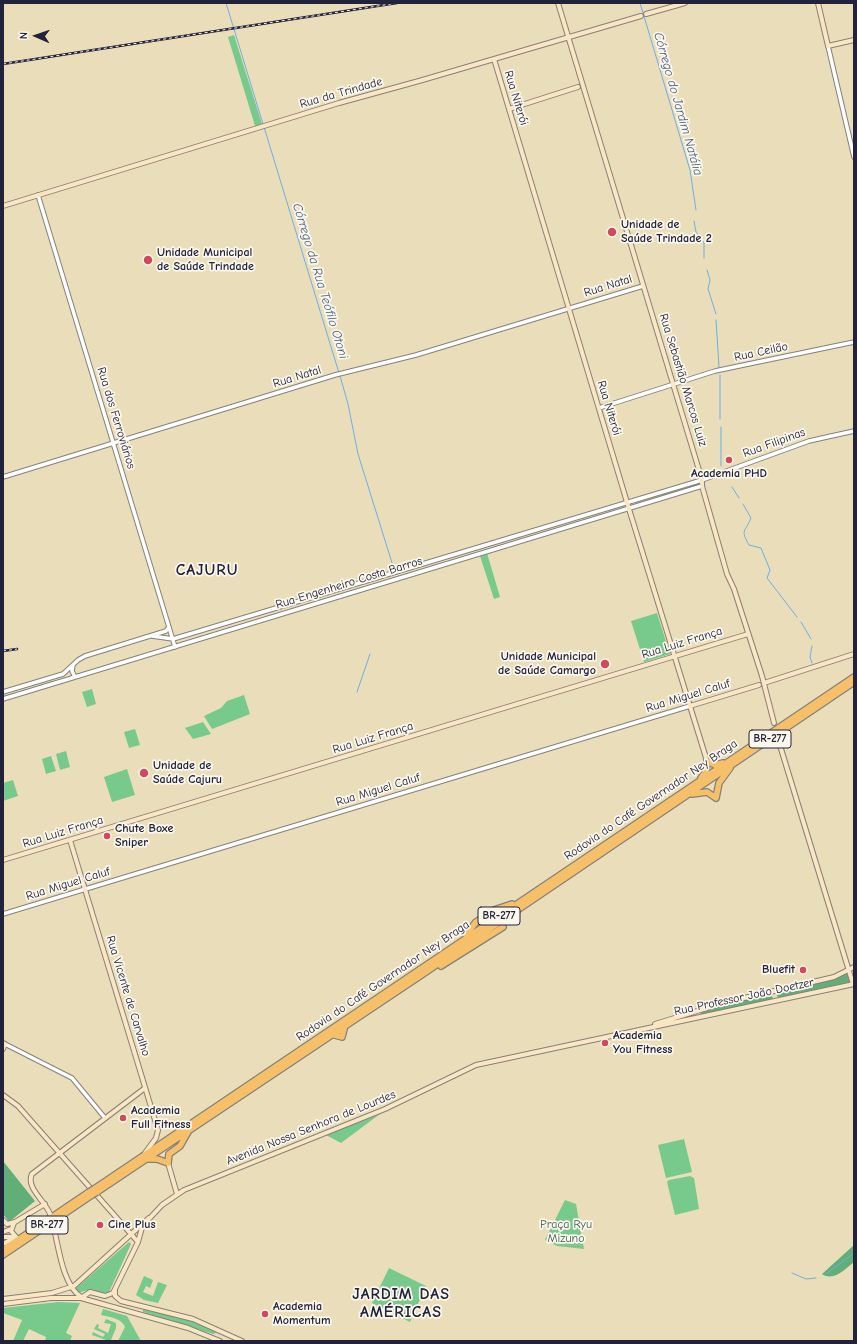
<!DOCTYPE html>
<meta charset="utf-8">
<style>
body{margin:0}
#map{position:relative;width:857px;height:1344px;overflow:hidden;background:#e9deb9;font-family:"Comic Neue",sans-serif}
canvas{display:block}
.frame{position:absolute;inset:0;border:4px solid #22223b;pointer-events:none}
.north{position:absolute;left:16px;top:16px;width:40px;height:40px;-webkit-text-stroke:3px #fbf7ec;paint-order:stroke;rotate:272deg;font-size:11px;font-weight:700;line-height:16px;text-align:center;color:#22223b}
.north::after{content:'';display:block;margin:auto;width:14px;height:18px;background:#22223b;clip-path:polygon(50% 0,100% 100%,50% 72%,0 100%)}
</style>
<div id="map">
<canvas width="857" height="1344"></canvas>
<div class="frame"></div>
<div class="north">N</div>
</div>
<script>
const g = document.querySelector('canvas').getContext('2d');
g.lineJoin = 'round';
function fill(path, color) { g.fillStyle = color; g.fill(path, 'evenodd'); }
function strokePath(path, color, width, dash) { g.strokeStyle = color; g.lineWidth = width; g.lineCap = dash ? 'butt' : 'round'; g.setLineDash(dash || []); g.stroke(path); }
function label(font, color, halo, rows, align = 'center') {
  g.font = font + ' "Comic Neue",sans-serif'; g.lineWidth = 3.5; g.setLineDash([]); g.textBaseline = 'middle'; g.strokeStyle = halo; g.fillStyle = color; for (const [text, x, y, turn = 0] of rows) {
    g.save(); g.translate(x, y); g.rotate((+turn || 0) * Math.PI / 180); g.textAlign = isNaN(turn) ? turn : align; if (halo) g.strokeText(text, 0, 0); g.fillText(text, 0, 0); g.restore();
  }
}
const green = new Path2D(`
 M234,35L262,124L255,126L228,37Z
 M487,553L500,597L494,599L480,556Z
 M657,613L670,654L644,662L631,621Z
 M92,689L96,704L87,707L82,692Z
 M244,695L250,714L212,729L204,716L221,708L227,701Z
 M203,722L211,734L193,739L185,728Z
 M135,729L140,745L129,748L124,732Z
 M66,751L70,767L60,770L56,754Z
 M51,756L56,771L46,774L42,759Z
 M127,769L135,795L112,802L104,777Z
 M13,780L18,796L3,801V783Z
 M380,1114L341,1143L326,1135Z
 M684,1139L692,1172L666,1178L658,1145Z
 M690,1176L694,1178L699,1209L675,1215L667,1182L669,1180Z
 M565,1200L576,1204L584,1249L557,1246L545,1240Z
 M129,1242L131,1244L109,1292L104,1293L89,1290L77,1293L75,1289Z
 M389,1268L426,1286L410,1322L372,1303Z
 M144,1276L153,1280L150,1288L146,1286L143,1292L153,1296L158,1282L167,1285L158,1303L144,1300L136,1295Z
 M58,1302L80,1303L66,1333L72,1336L70,1341H45L46,1337L29,1329L23,1341H13L22,1320L3,1313V1308Z
 M143,1308L186,1318L215,1331L216,1333L213,1334L143,1312Z
 M103,1309L127,1316L141,1341L137,1340L118,1341L125,1327C121,1318 110,1317 101,1315Z
 M106,1319L116,1323V1328L111,1340L109,1341L92,1335L93,1332L103,1337L105,1334L94,1329L97,1324L99,1325L98,1328L108,1333L111,1324L104,1323Z`);
const forest = new Path2D(`
 M847,974L850,982L778,998L776,992Z
 M771,993L773,999L701,1015L700,1011Z
 M3,1161L35,1201L9,1222L3,1214Z
 M854,1245V1262C845,1269 834,1282 822,1274Z`);
const stream = new Path2D(`
 M226,3L263,124
 M640,3L690,170L696,210
 M264,127L339,373
 M694,221L696,232L704,243V258
 M707,270L710,280L708,289L716,314
 M716,320L719,367
 M720,375V419
 M340,376L348,404L358,454L393,566
 M721,427V466
 M732,487L739,498
 M743,504L751,518C745,533 740,529 749,545L761,548L770,570L767,578L797,617
 M801,622L811,639
 M812,663L810,657L812,646
 M357,692L370,654
 M792,1273L806,1279L816,1278
 M826,1274L854,1253`);
const tertiary = new Path2D(`
 M828,46L854,157
 M38,195L175,647
 M599,408L715,371L854,342
 M3,477L335,375L416,355L643,286
 M152,636L173,639L702,480L809,441L854,431
 M73,665L72,671L75,677
 M3,692L63,674L78,660L85,656L166,631L169,627
 M3,699L702,486
 M3,914L690,706
 M5,1044L72,1078L105,1118`);
const secondary = new Path2D(`
 M558,3L702,480V486L727,574L734,589L762,676L774,723
 M818,3L828,46L854,40
 M646,14L685,3
 M494,59L629,509L707,761
 M509,109L578,87
 M3,206L339,103L419,81L641,16
 M764,683L854,654
 M690,706L759,685
 M778,739L853,984
 M70,840L158,1130L156,1138L145,1153
 M3,860L748,634
 M655,1024L723,1003L834,977L854,967
 M3,1043L5,1044L3,1049
 M3,1095L18,1106L138,1242
 M168,1163L177,1194
 M50,1214C46,1202 25,1187 32,1174L145,1088
 M149,1219L162,1205L184,1190L385,1109L476,1065L854,984
 M3,1220L7,1224L15,1222L45,1204
 M14,1223L11,1231L16,1237
 M53,1225C59,1247 62,1284 81,1297
 M3,1232L11,1229
 M3,1237H14
 M3,1244L16,1237
 M115,1290V1296L121,1301L193,1319L242,1341
 M81,1298L90,1292L105,1296L113,1293L138,1242L143,1224
 M3,1299L52,1293L74,1286L149,1218
 M3,1304L51,1298H81L188,1328L220,1341`);
const motorway = new Path2D(`
 M701,778L706,771L707,761L715,765L723,763
 M692,794L707,792L716,798
 M716,798L719,783L730,768
 M466,935L476,922L494,910L512,904
 M441,966L503,927
 M331,1034L342,1037L345,1025
 M147,1159H157L168,1163
 M168,1163L169,1154L180,1146L188,1132
 M94,1189L854,677
 M97,1192L423,974L854,682
 M3,1250L89,1192
 M3,1255L92,1195`);
const rail = new Path2D(`
 M3,64L397,3
 M3,651L17,649`);
const motorwayBridge = new Path2D(`
 M89,1192L94,1189
 M92,1195L97,1192`);
const markers = [
 [612,232,5,"#d1495b"],
 [148,260,5,"#d1495b"],
 [729,460,4,"#d1495b"],
 [605,664,5,"#d1495b"],
 [144,773,5,"#d1495b"],
 [107,836,4,"#d1495b"],
 [803,970,4,"#d1495b"],
 [605,1043,4,"#d1495b"],
 [123,1118,4,"#d1495b"],
 [100,1225,4,"#d1495b"],
 [265,1314,4,"#d1495b"]
];
const shields = [
 [770,739,42],
 [499,916,42],
 [47,1225,42]
];
const shieldNames = [
 ["BR-277",770,739],
 ["BR-277",499,916],
 ["BR-277",47,1225]
];
const streetNames = [
 ["Rua da Trindade",341,93,-16],
 ["Rua Niterói",516,98,73],
 ["Rua Natal",608,286,-17],
 ["Rua Ceilão",761,352,-12],
 ["Rua Natal",297,377,-17],
 ["Rua Sebastião Marcos Luiz",683,380,73],
 ["Rua Niterói",609,408,73],
 ["Rua dos Ferroviários",116,418,73],
 ["Rua Filipinas",774,443,-20],
 ["Rua Engenheiro Costa Barros",349,583,-17],
 ["Rua Luiz França",682,643,-17],
 ["Rua Miguel Caluf",688,696,-17],
 ["Rua Luiz França",373,738,-17],
 ["Rua Miguel Caluf",378,790,-17],
 ["Rodovia do Café Governador Ney Braga",651,800,-34],
 ["Rua Luiz França",63,832,-17],
 ["Rua Miguel Caluf",68,884,-17],
 ["Rodovia do Café Governador Ney Braga",383,981,-34],
 ["Rua Vicente de Carvalho",128,996,73],
 ["Rua Professor João Doetzer",744,997,-12],
 ["Avenida Nossa Senhora de Lourdes",311,1128,-22]
];
const poiNames = [
 ["Unidade de",621,225],
 ["Saúde Trindade 2",621,239],
 ["Unidade Municipal",157,253],
 ["de Saúde Trindade",157,267],
 ["Academia PHD",729,474,"center"],
 ["Unidade Municipal",596,657,"right"],
 ["de Saúde Camargo",596,671,"right"],
 ["Unidade de",153,766],
 ["Saúde Cajuru",153,780],
 ["Chute Boxe",115,829],
 ["Sniper",115,843],
 ["Bluefit",795,970,"right"],
 ["Academia",613,1036],
 ["You Fitness",613,1050],
 ["Academia",131,1111],
 ["Full Fitness",131,1125],
 ["Cine Plus",108,1225],
 ["Academia",273,1307],
 ["Momentum",273,1321]
];
const parkNames = [
 ["Praça Ryu",566,1225],
 ["Mizuno",566,1239]
];
const waterNames = [
 ["Córrego do Jardim Natália",678,104,74],
 ["Córrego da Rua Teófilo Otoni",320,281,73]
];
const districtNames = [
 ["CAJURU",207,570],
 ["JARDIM DAS",401,1294],
 ["AMÉRICAS",401,1312]
];
fill(green, '#78ca8c');
fill(forest, '#62ae78');
strokePath(stream, '#71ade3', 1);
strokePath(tertiary, '#86807a', 5.5);
strokePath(secondary, '#86807a', 6);
strokePath(motorway, '#86807a', 8);
strokePath(tertiary, '#fff', 3.5);
strokePath(secondary, '#fbe6c4', 4);
strokePath(motorway, '#f6c06b', 5.5);
strokePath(rail, '#22223b', 2.5);
strokePath(rail, '#fbf7ec', 1, [3]);
strokePath(motorwayBridge, '#86807a', 8, []);
strokePath(motorwayBridge, '#f6c06b', 5.5);
for (const [x, y, r, color] of markers) { const dot = new Path2D(); dot.arc(x, y, r, 0, 2 * Math.PI); g.fillStyle = color; g.fill(dot); strokePath(dot, '#fbf7ec', 1.5); }
for (const [x, y, w] of shields) { const box = new Path2D(); box.roundRect(x - w / 2, y - 9, w, 18, 3); g.fillStyle = '#fbf7ec'; g.fill(box); strokePath(box, '#22223b', 1); }
label('bold 11px', '#22223b', null, shieldNames);
label('12px', '#22223b', '#fbf7ec', streetNames);
label('bold 12px', '#22223b', '#fbf7ec', poiNames, 'left');
label('12px', '#405d57', '#fbf7ec', parkNames);
label('italic 13px', '#425a7e', '#fbf7ec', waterNames);
g.letterSpacing = '1px';
label('bold 16px', '#22223b', '#fbf7ec', districtNames);
g.letterSpacing = '0px';
</script>
